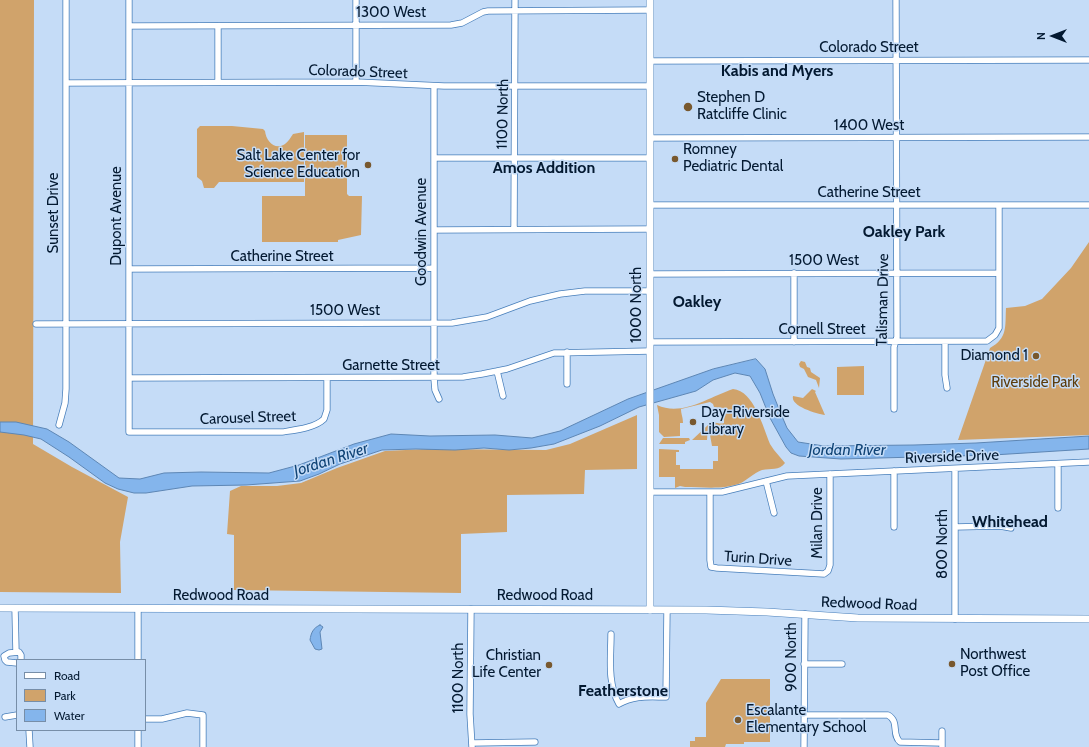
<!DOCTYPE html>
<style>
body{margin:0}
#map{position:relative;width:1089px;height:747px;overflow:hidden;background:#c5dcf7;font-family:Cabin,sans-serif}
canvas{display:block}
.legend{position:absolute;left:16px;top:659px;width:130px;height:72px;box-sizing:border-box;background:#c5dcf7;border:1px solid #778ea8;margin:0;padding:5px 7px;list-style:none;font-size:12px;color:#031931}
.legend li{display:flex;align-items:center;gap:8px;height:20px}
.legend b{width:20px;border:1px solid #778ea8}
.north{position:absolute;left:1033px;top:16px;width:40px;height:40px;-webkit-text-stroke:3px #c5dcf7;paint-order:stroke;rotate:270deg;font-size:11px;font-weight:700;line-height:16px;text-align:center;color:#031931}
.north::after{content:'';display:block;margin:auto;width:14px;height:18px;background:#031931;clip-path:polygon(50% 0,100% 100%,50% 72%,0 100%)}
</style>
<div id="map">
<canvas width="1089" height="747"></canvas>
<ul class="legend">
<li><b style="height:5px;background:#fff"></b>Road</li>
<li><b style="height:11px;background:#d0a36b"></b>Park</li>
<li><b style="height:11px;background:#84b5ec"></b>Water</li>
</ul>
<div class="north">N</div>
</div>
<script>
const g = document.querySelector('canvas').getContext('2d');
g.lineJoin = 'round';
function fill(path, color) { g.fillStyle = color; g.fill(path, 'evenodd'); }
function strokePath(path, color, width, dash) { g.strokeStyle = color; g.lineWidth = width; g.lineCap = dash ? 'butt' : 'round'; g.setLineDash(dash || []); g.stroke(path); }
function label(font, color, halo, rows, align = 'center') {
  g.font = font + ' Cabin,sans-serif'; g.lineWidth = 3; g.setLineDash([]); g.textBaseline = 'middle'; g.strokeStyle = halo; g.fillStyle = color; for (const [text, x, y, turn = 0] of rows) {
    g.save(); g.translate(x, y); g.rotate((+turn || 0) * Math.PI / 180); g.textAlign = isNaN(turn) ? turn : align; if (halo) g.strokeText(text, 0, 0); g.fillText(text, 0, 0); g.restore();
  }
}
const green = new Path2D(`
 M0,0H34L33,444L72,467L128,497L120,542L121,593L0,592Z
 M200,126H232L263,129L265,131C266,141 275,151 285,144C288,142 291,137 293,134L304,132V182H219L214,188H204L202,181L197,177V129Z
 M305,135H347V194L349,196H362L361,235L338,240V242H262V196H305Z
 M1089,242V435L958,440L990,348C1008,338 1005,326 1006,308L1025,306L1042,299L1071,268Z
 M801,361L805,362L807,367L810,368L811,372L820,378L819,388L816,380L808,377L804,369L800,367L799,364Z
 M864,366V395H837V367Z
 M733,389C754,391 763,427 770,444L774,450L785,463C779,471 771,468 762,470C754,473 748,479 741,483C724,490 703,487 685,487L680,486L675,488V477H659V449L679,450V452H676V465H680V469H713V461H718V446H712L710,435V423C715,421 720,425 724,423V408L714,407L713,404L710,402L681,409C681,414 683,417 683,423H680V436L664,437L659,432V415L657,405C682,417 709,397 733,389Z
 M812,389L816,391L815,392L825,415C817,414 790,406 793,396L803,398Z
 M637,415V469L585,470L584,494L507,495V532L461,534V593L234,590V535L227,534L230,491L241,486H277L301,483L337,468L385,451L427,449L546,450L570,444Z
 M708,425L707,440H692Z
 M663,438H689L690,440L685,442V444H659Z
 M721,679H770V742H744V744H726L725,747H690V741H695V737H706V703Z`);
const water = new Path2D(`
 M756,359L765,369L773,394L781,414L787,428L798,442L824,446L914,445L976,443L1089,436V449L993,455L841,459L799,456L791,453L786,447L770,418L760,393L750,376L735,373L713,380L696,391L639,407L600,426L554,444L531,448L509,450L484,448L455,450L416,449L382,450L340,464L319,474L300,481L246,485L192,486L146,493H134L118,489L105,483L69,457L41,439L24,435L0,432V422H16L47,429L69,442L119,478L140,479L164,473L201,472L269,473L299,465L354,444L391,434L430,436L495,435L532,438L560,431L628,399L713,369Z
 M320,625L323,627L320,632L322,649L319,650L315,649L310,640C311,633 313,628 320,625Z`);
const minor = new Path2D(`
 M129,0V432H282C295,430 315,428 324,419L327,410V378
 M356,0V82
 M129,26L451,25L462,23L483,12L488,11L650,10
 M218,26V82
 M650,61L1089,60
 M66,83L356,82L444,86H650
 M434,86V378L435,390L439,399
 M650,138L1089,137
 M434,158H650
 M650,205H1089
 M514,229L515,0
 M434,230L650,229
 M129,269L434,268
 M794,273V342
 M650,274L999,273
 M36,324L452,323L487,317L530,301L560,294L585,291H650
 M650,342L987,341L995,335L999,328V205
 M945,342V375L947,388
 M567,352V384
 M497,371L503,396
 M129,378L463,377L482,374L507,369L554,353L650,351
 M894,409V347L897,337L896,0
 M59,425L65,403L66,389V0
 M955,469V619
 M894,471V527
 M766,481L774,513
 M650,492H722L787,476L1089,462
 M710,492V560L711,567L717,568L824,574L828,571L830,565V474
 M1058,508V464
 M955,527L1000,526L1011,528
 M15,608L16,652
 M138,609V660
 M471,609L470,714L472,747
 M611,634C611,657 607,683 619,704C634,695 650,697 666,697L667,610
 M17,663L7,662L5,660L4,656L9,653L19,652L21,655V660
 M804,664H842
 M804,715H888C900,722 891,734 900,742L942,743
 M5,717L17,715
 M145,719H162L187,713L203,715V747
 M29,730L30,747
 M138,730V747
 M942,731V747
 M472,743L535,742
 M804,747L805,614`);
const tertiary = new Path2D(`
 M650,0V610`);
const secondary = new Path2D(`
 M0,608L706,610L767,612L858,618L1089,619`);
const markers = [
 [688,107,5,"#78582e"],
 [675,159,4,"#78582e"],
 [368,165,4,"#78582e"],
 [1036,356,4,"#78582e"],
 [693,422,4,"#78582e"],
 [952,664,4,"#78582e"],
 [549,665,4,"#78582e"],
 [738,720,4,"#78582e"]
];
const streetNames = [
 ["1300 West",391,13],
 ["Colorado Street",869,48],
 ["Colorado Street",358,72,2],
 ["1100 North",503,114,-89],
 ["1400 West",869,126],
 ["Catherine Street",869,193],
 ["Sunset Drive",54,213,-90],
 ["Dupont Avenue",117,216,-90],
 ["Goodwin Avenue",422,232,-90],
 ["Catherine Street",282,257],
 ["1500 West",824,261],
 ["Talisman Drive",883,300,-89],
 ["1000 North",637,305,-90],
 ["1500 West",345,311],
 ["Cornell Street",822,330],
 ["Garnette Street",391,366],
 ["Carousel Street",248,418,-2],
 ["Riverside Drive",952,457,-2],
 ["Milan Drive",818,523,-90],
 ["800 North",943,544,-90],
 ["Turin Drive",758,559,4],
 ["Redwood Road",221,596],
 ["Redwood Road",545,596],
 ["Redwood Road",869,604,2],
 ["900 North",792,657,-90],
 ["1100 North",459,678,-90]
];
const poiNames = [
 ["Stephen D",697,98],
 ["Ratcliffe Clinic",697,115],
 ["Romney",683,150],
 ["Pediatric Dental",683,167],
 ["Salt Lake Center for",360,156,"right"],
 ["Science Education",360,173,"right"],
 ["Diamond 1",1028,356,"right"],
 ["Day-Riverside",701,413],
 ["Library",701,430],
 ["Northwest",960,655],
 ["Post Office",960,672],
 ["Christian",541,656,"right"],
 ["Life Center",541,673,"right"],
 ["Escalante",746,711],
 ["Elementary School",746,728]
];
const parkNames = [
 ["Riverside Park",1035,383]
];
const neighbourhoodNames = [
 ["Kabis and Myers",777,71],
 ["Amos Addition",544,168],
 ["Oakley Park",904,232],
 ["Oakley",697,302],
 ["Whitehead",1010,522],
 ["Featherstone",623,691]
];
const waterNames = [
 ["Jordan River",847,450],
 ["Jordan River",331,460,-18]
];
fill(green, '#d0a36b');
fill(water, '#84b5ec');
strokePath(water, '#5d86b4', 1);
strokePath(minor, '#477eba', 7);
strokePath(tertiary, '#477eba', 8);
strokePath(secondary, '#477eba', 8);
strokePath(minor, '#fff', 5.5);
strokePath(tertiary, '#fff', 7);
strokePath(secondary, '#fff', 7);
for (const [x, y, r, color] of markers) { const dot = new Path2D(); dot.arc(x, y, r, 0, 2 * Math.PI); g.fillStyle = color; g.fill(dot); strokePath(dot, '#c5dcf7', 1.5); }
label('15px', '#031931', '#c5dcf7', streetNames);
label('15px', '#031931', '#c5dcf7', poiNames, 'left');
label('15px', '#5d3d0d', '#c5dcf7', parkNames);
label('bold 16px', '#031931', '#c5dcf7', neighbourhoodNames);
label('italic 16px', '#104476', '#c5dcf7', waterNames);
</script>
